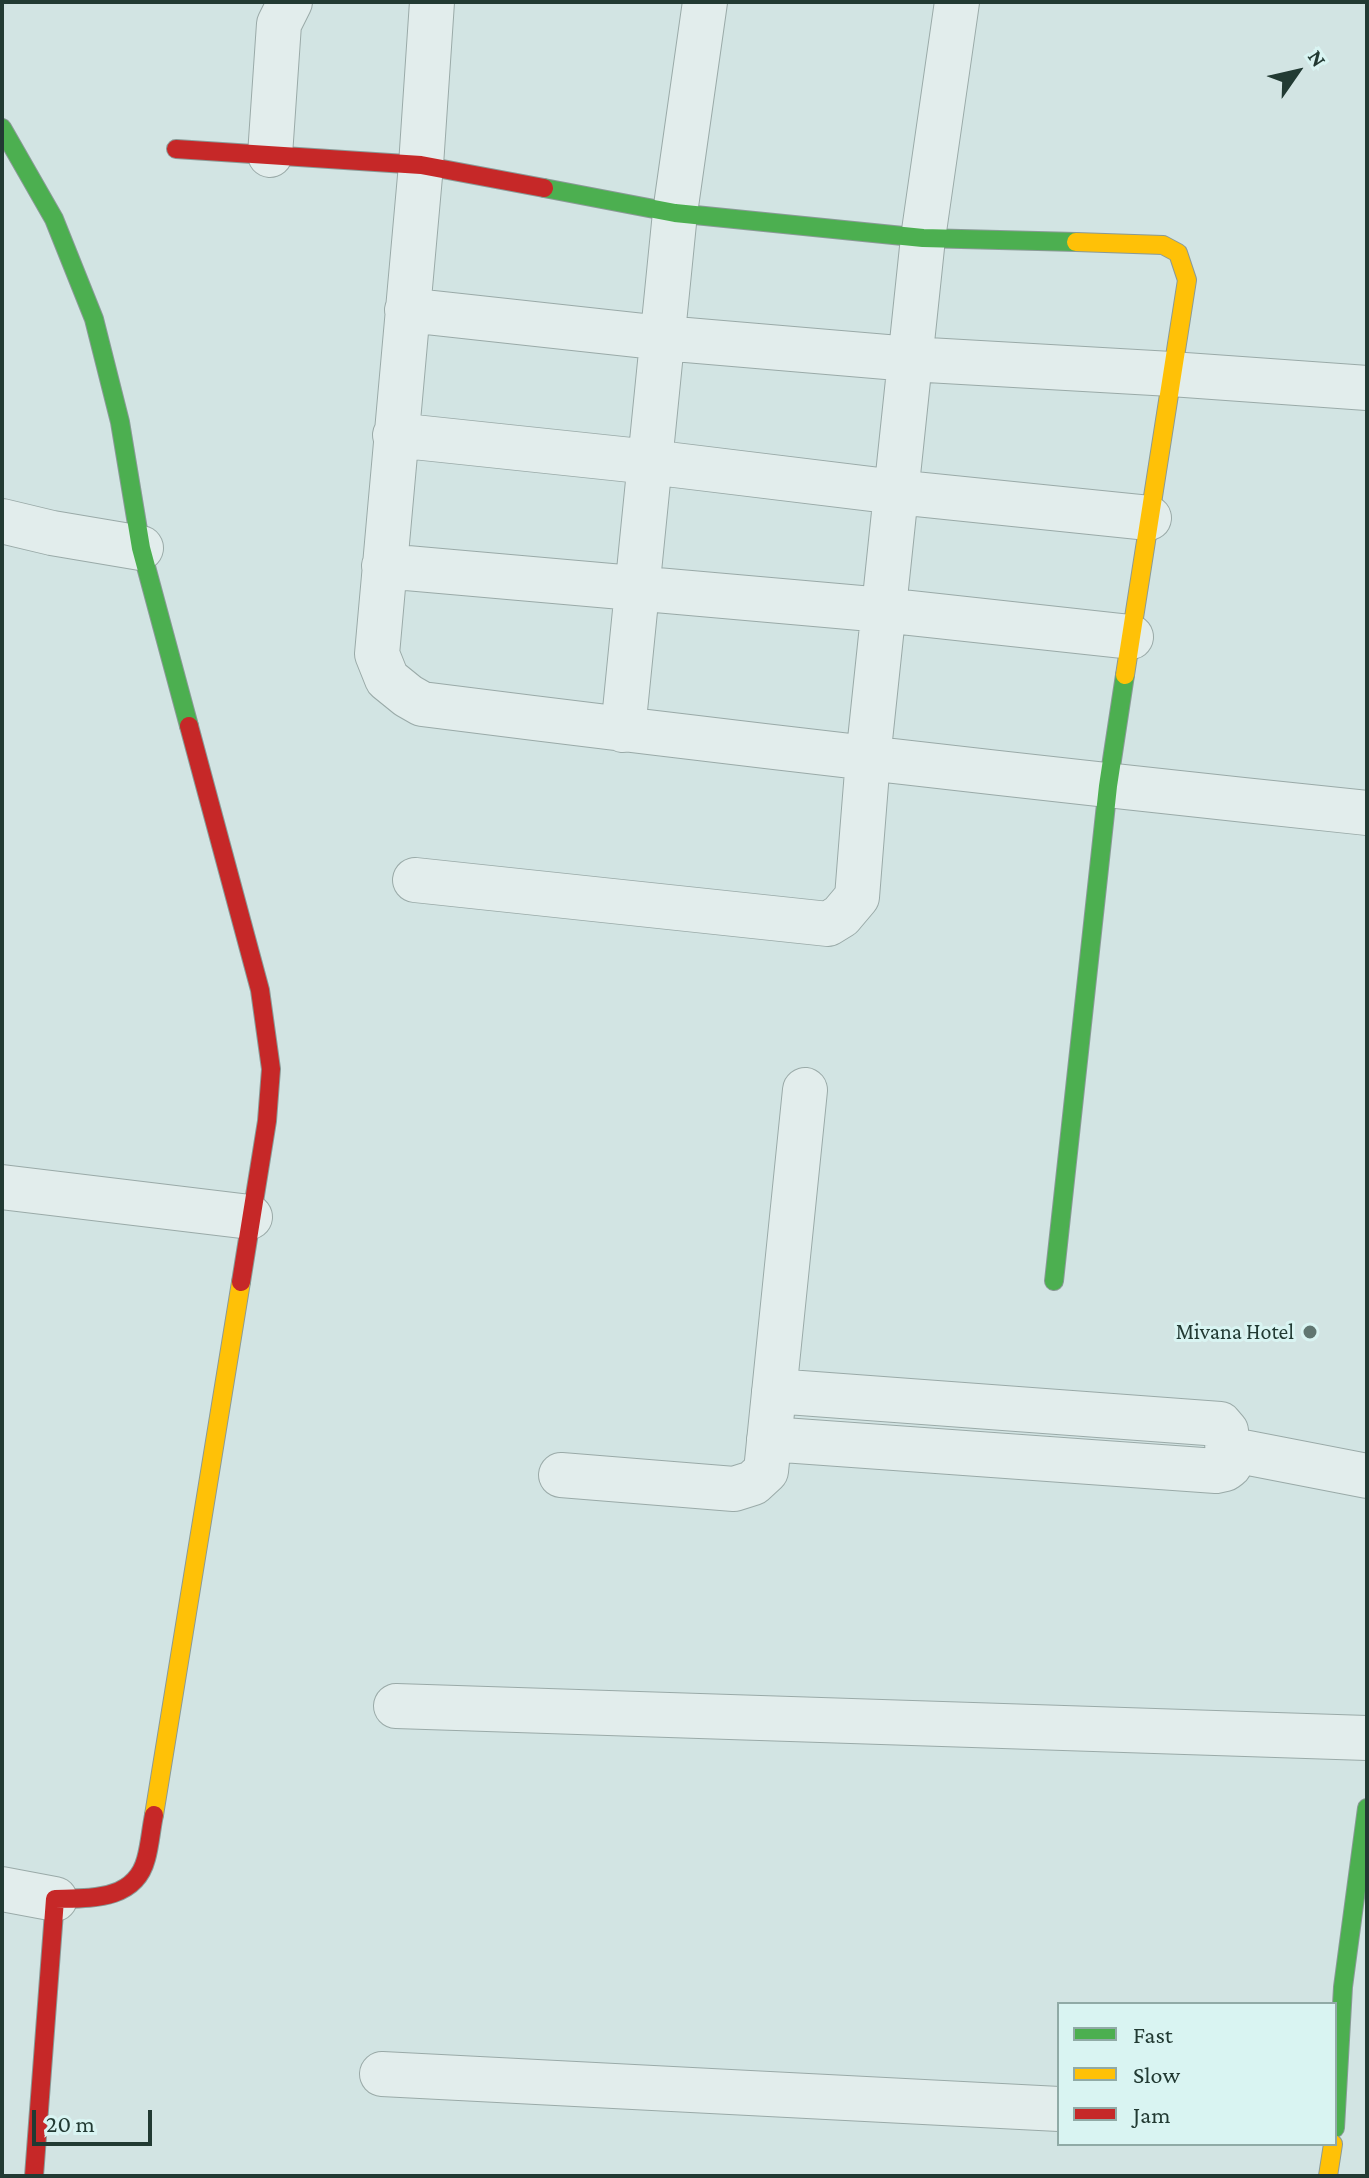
<!DOCTYPE html>
<style>
body{margin:0}
#map{position:relative;width:1369px;height:2178px;overflow:hidden;background:#d2e4e3;font-family:"Crimson Pro",serif}
canvas{display:block}
.frame{position:absolute;inset:0;border:4px solid #223a33;pointer-events:none}
.legend{position:absolute;left:1057px;top:2002px;width:280px;height:144px;box-sizing:border-box;background:#d9f4f2;border:2px solid #90aaa6;margin:0;padding:10px 14px;list-style:none;font-size:24px;color:#223a33}
.legend li{display:flex;align-items:center;gap:16px;height:40px}
.legend b{width:40px;border:2px solid #90aaa6}
.north{position:absolute;left:1257px;top:32px;width:80px;height:80px;-webkit-text-stroke:6px #d9f4f2;paint-order:stroke;rotate:56deg;font-size:22px;font-weight:700;line-height:32px;text-align:center;color:#223a33}
.north::after{content:'';display:block;margin:auto;width:28px;height:36px;background:#223a33;clip-path:polygon(50% 0,100% 100%,50% 72%,0 100%)}
.scale{position:absolute;left:32px;top:2110px;width:120px;height:36px;box-sizing:border-box;border:4px solid #223a33;border-top:0;padding-left:10px;font-size:24px;line-height:28px;white-space:nowrap;color:#223a33;-webkit-text-stroke:6px #d9f4f2;paint-order:stroke}
</style>
<div id="map">
<canvas width="1369" height="2178"></canvas>
<div class="frame"></div>
<ul class="legend">
<li><b style="height:10px;background:#4caf50"></b>Fast</li>
<li><b style="height:10px;background:#ffc107"></b>Slow</li>
<li><b style="height:10px;background:#c62828"></b>Jam</li>
</ul>
<div class="north">N</div>
<div class="scale">20 m</div>
</div>
<script>
const g = document.querySelector('canvas').getContext('2d');
g.lineJoin = 'round';
function strokePath(path, color, width, dash) { g.strokeStyle = color; g.lineWidth = width; g.lineCap = dash ? 'butt' : 'round'; g.setLineDash(dash || []); g.stroke(path); }
function label(font, color, halo, rows, align = 'center') {
  g.font = font + ' "Crimson Pro",serif'; g.lineWidth = 6; g.setLineDash([]); g.textBaseline = 'middle'; g.strokeStyle = halo; g.fillStyle = color; for (const [text, x, y, turn = 0] of rows) {
    g.save(); g.translate(x, y); g.rotate((+turn || 0) * Math.PI / 180); g.textAlign = isNaN(turn) ? turn : align; if (halo) g.strokeText(text, 0, 0); g.fillText(text, 0, 0); g.restore();
  }
}
const street = new Path2D(`
 M432,2L421,165L377,654L387,679L408,696L422,704C737,744 1052,780 1367,813
 M270,155L279,24L290,2
 M407,310L663,338L910,359L1171,374L1367,388
 M395,435L650,462L896,492L1149,518
 M2,521L52,533L141,548
 M384,566L883,610L1131,637
 M623,730L675,213L705,2
 M415,880L828,924L841,916L857,897L868,759L923,238L957,2
 M2,1187L250,1217
 M769,1439L1216,1471L1225,1469L1229,1466L1226,1431L1220,1424L774,1391
 M1228,1449L1367,1476
 M561,1475L734,1489L753,1483L766,1471L805,1090
 M396,1706L1367,1738
 M2,1889L55,1899
 M382,2074L1059,2109`);
const fast = new Path2D(`
 M2,128L54,219L94,319L120,422L141,548L189,726
 M544,188L675,213L923,238L1076,242
 M1054,1281L1108,786L1125,675
 M1335,2128L1343,1987L1367,1808`);
const slow = new Path2D(`
 M1076,242L1163,245L1178,253L1187,280L1125,675
 M154,1815L241,1282
 M1328,2176L1333,2144`);
const jam = new Path2D(`
 M176,149L421,165L544,188
 M189,726L260,990L271,1069L267,1121L241,1282
 M34,2176L55,1899C90,1898 135,1901 146,1859C150,1845 151,1829 154,1815`);
const markers = [
 [1310,1332,8,"#607671"]
];
const poiNames = [
 ["Mivana Hotel",1294,1332]
];
strokePath(street, '#9aaaa8', 46);
strokePath(fast, '#8a9a97', 20);
strokePath(slow, '#8a9a97', 20);
strokePath(jam, '#8a9a97', 20);
strokePath(street, '#e2edec', 44);
strokePath(fast, '#4caf50', 18);
strokePath(slow, '#ffc107', 18);
strokePath(jam, '#c62828', 18);
for (const [x, y, r, color] of markers) { const dot = new Path2D(); dot.arc(x, y, r, 0, 2 * Math.PI); g.fillStyle = color; g.fill(dot); strokePath(dot, '#d9f4f2', 3); }
label('22px', '#223a33', '#d9f4f2', poiNames, 'right');
</script>
